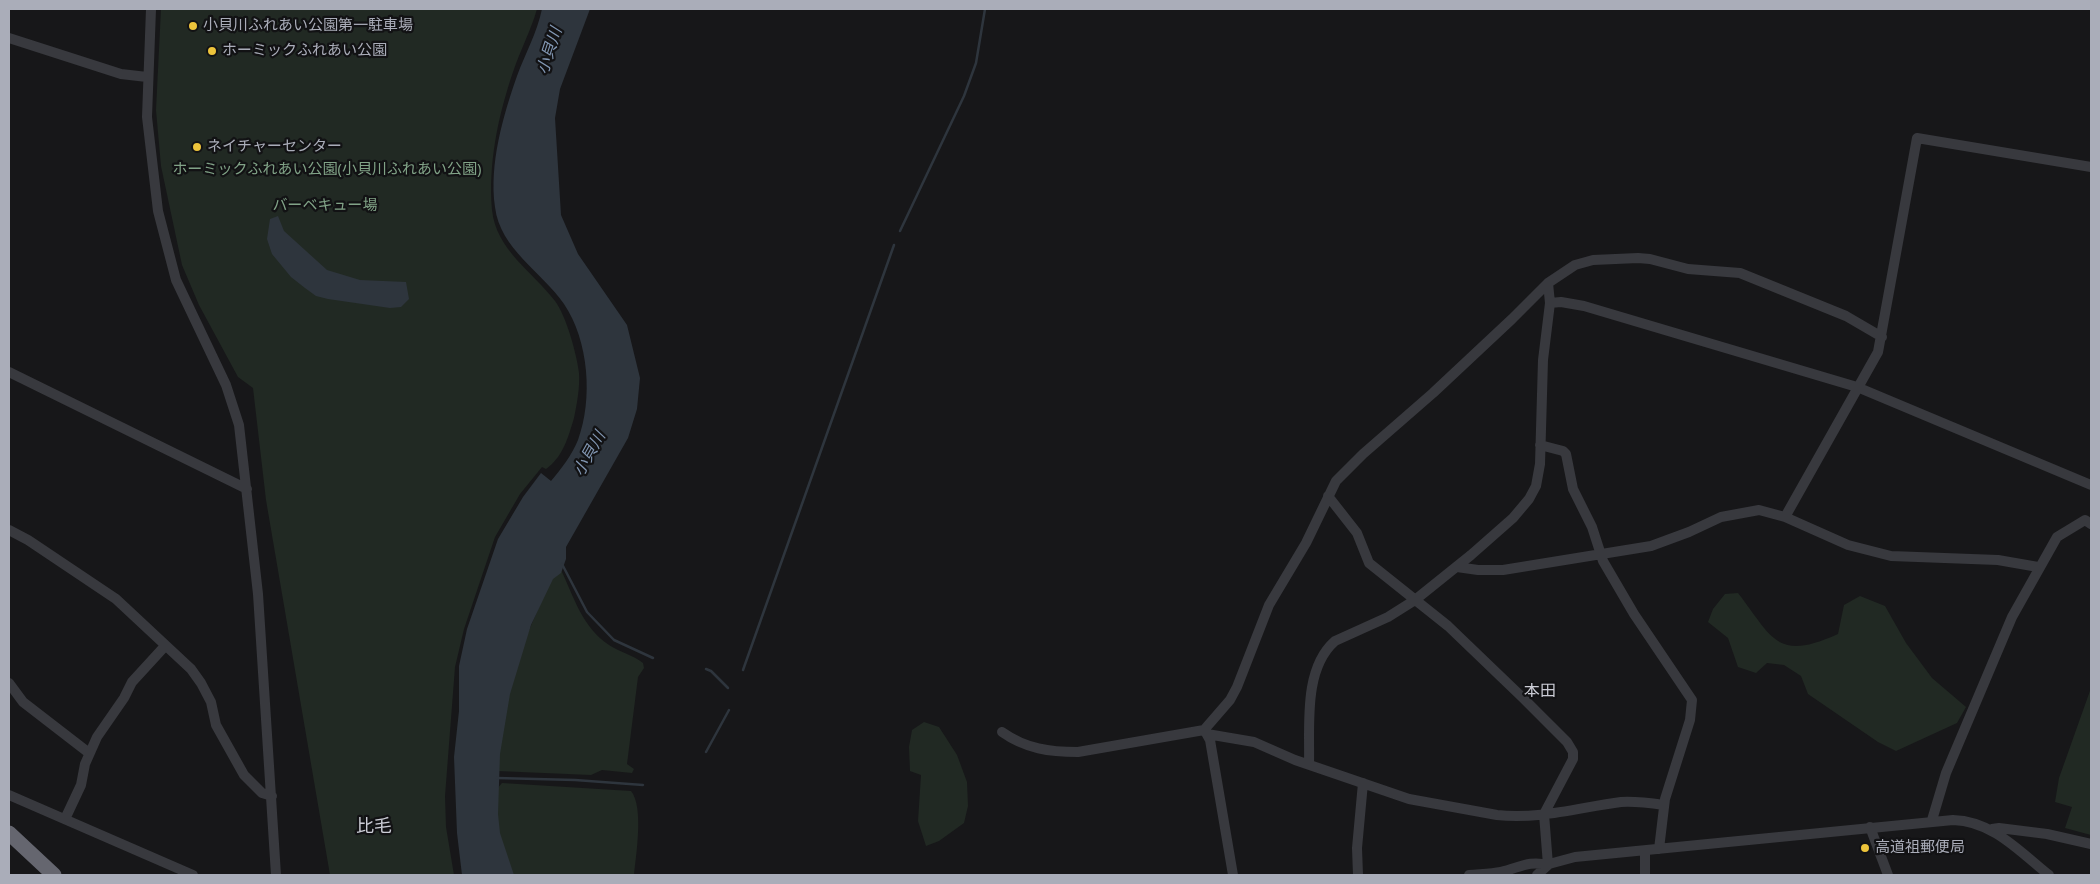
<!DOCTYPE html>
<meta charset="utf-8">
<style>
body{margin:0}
#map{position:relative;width:2100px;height:884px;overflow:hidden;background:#171719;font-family:"Open Sans",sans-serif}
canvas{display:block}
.frame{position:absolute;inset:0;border:10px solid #aaadb9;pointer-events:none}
</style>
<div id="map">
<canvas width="2100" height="884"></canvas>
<div class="frame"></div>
</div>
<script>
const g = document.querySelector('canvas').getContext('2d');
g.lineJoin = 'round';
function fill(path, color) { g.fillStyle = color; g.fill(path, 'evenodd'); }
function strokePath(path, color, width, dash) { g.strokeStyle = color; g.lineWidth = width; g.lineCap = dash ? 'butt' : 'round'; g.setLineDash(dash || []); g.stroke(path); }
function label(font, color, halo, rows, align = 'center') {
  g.font = font + ' "Open Sans","Noto Sans JP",sans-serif'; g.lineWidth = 4.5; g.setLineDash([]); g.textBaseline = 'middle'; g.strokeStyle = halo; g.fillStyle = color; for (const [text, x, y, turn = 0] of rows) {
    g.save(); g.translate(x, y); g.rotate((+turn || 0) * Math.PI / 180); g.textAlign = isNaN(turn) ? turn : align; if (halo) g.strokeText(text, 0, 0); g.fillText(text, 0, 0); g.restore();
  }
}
const green = new Path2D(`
 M161,9H537C531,30 520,51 513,72C498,116 488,164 492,210C496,250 533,272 555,301C566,315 577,355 579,373C580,387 577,404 574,418C568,438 563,457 546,469L542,467L520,494L495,537L464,629L455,667L445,796L446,827L454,875H330L266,500L253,388L238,377L199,305L182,265L161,166L156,110Z
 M561,570C574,597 582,627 609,645C620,652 633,655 643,663L644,668L638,677L627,764L634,769L632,773L602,770L591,775L497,771L500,741L515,663L554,572Z
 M1738,593C1773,638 1776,662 1838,634L1844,605L1860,596L1885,606L1906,643L1932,678L1966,707L1957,723L1896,751L1878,742L1808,694L1801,676L1784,665L1767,663L1756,673L1738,667L1728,638L1708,622L1713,609L1725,594Z
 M2091,688V835L2065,828L2072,807L2055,802L2059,778Z
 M924,722L939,727L957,755L967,782L968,806L964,823L939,841L926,846L918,821L921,775L910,771L909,747L912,730Z
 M502,783L631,791C644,807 636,855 634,875H510L497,831L496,790Z`);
const water = new Path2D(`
 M542,9H590L560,89L555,118L561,215L578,254L627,325L640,378L637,409L628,438L566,547V559L561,573L553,579L531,625L510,694L500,754L498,814L500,833L514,875H462L457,833L454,757L459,711V666L467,629L498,539L523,497L541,473L551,481C561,469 572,455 578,440C593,399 589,341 564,304C542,272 500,249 495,207C489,164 503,116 517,76C525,54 537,33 542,9Z
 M278,216L284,231L327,270L360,280L406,282L409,299L401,307L390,308L328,299L316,296L305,288L291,277L272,254L267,239L270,219Z`);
const stream = new Path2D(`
 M900,231L964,96L976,63L985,9
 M562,564L587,612L614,640L653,658
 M706,669L711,671L728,688
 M743,670L894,245
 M706,752L729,710
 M497,778L575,780L643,785`);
const minor = new Path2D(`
 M151,9L147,117L158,211L176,280L226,385L239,425L258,594L276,875
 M9,38L121,74L147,77
 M1550,303L1561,302L1584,306L1857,387L2091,485
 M9,372L247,489
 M1540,445L1563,451L1566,454L1573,489L1592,527L1603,561L1634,614L1692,700L1690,720L1665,799L1659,849
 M1328,496L1357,533L1369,563L1448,626L1523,698L1567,742L1573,752V759L1544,814L1548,865C1529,860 1519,868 1501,872C1491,874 1480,874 1469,875
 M1785,517L1878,352L1917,138L2091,167
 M9,530L28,540L116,599L191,669L201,683L211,702L216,725L244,775L262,793L272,796
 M1457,567L1478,570H1503L1651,546L1689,532L1721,517L1759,510L1785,517L1848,545L1891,556L1998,560L2038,567
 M9,683L23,702L89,753
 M1205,731L1210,740L1233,875
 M1002,732C1026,749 1050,752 1078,752L1204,730L1230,700L1237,687L1269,605L1306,543L1336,481L1363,454L1433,393L1512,319L1548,283L1575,265L1593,260L1638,258L1650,259L1688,269L1740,273L1846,316L1882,337
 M1207,734L1254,742L1295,760L1409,799L1497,815C1539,820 1581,807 1621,802C1636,801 1650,803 1664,805
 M1309,764C1310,726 1303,669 1335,641L1388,617L1415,600L1471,555L1513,518L1529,499L1536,486L1540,464L1543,360L1550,303L1548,283
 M9,795L193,875
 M65,819L81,785L85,764L97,737L124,698L132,682L165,646
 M1932,820L1946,773L2012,617L2057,537L2085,520L2091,524
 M1870,827L1888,875
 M1992,829L1999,828L2047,834L2091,844
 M1358,875L1357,848L1363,783
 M1537,875L1549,864L1575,857L1953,820C1993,821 2020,852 2049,875
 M1645,875V851`);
const highway = new Path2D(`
 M9,833L54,875`);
const markers = [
 [193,26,5,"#edc43b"],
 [212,51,5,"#edc43b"],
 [197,147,5,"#edc43b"],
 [1865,848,5,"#edc43b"]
];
const poiNames = [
 ["小貝川ふれあい公園第一駐車場",203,26],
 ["ホーミックふれあい公園",222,51],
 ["ネイチャーセンター",207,147],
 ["高道祖郵便局",1875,848]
];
const parkNames = [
 ["ホーミックふれあい公園(小貝川ふれあい公園)",327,170],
 ["バーベキュー場",325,206]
];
const waterNames = [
 ["小貝川",550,51,-72],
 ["小貝川",590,454,-61]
];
const neighbourhoodNames = [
 ["本田",1540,691]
];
const quarterNames = [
 ["比毛",374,827]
];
fill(green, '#212923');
fill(water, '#2e353d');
strokePath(stream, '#2e353d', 2.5);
strokePath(minor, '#38393e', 10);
strokePath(highway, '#65666f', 15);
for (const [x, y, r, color] of markers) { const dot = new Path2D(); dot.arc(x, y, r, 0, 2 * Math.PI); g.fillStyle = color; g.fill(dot); strokePath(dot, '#121214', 2); }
label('15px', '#aaadb9', '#121214', poiNames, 'left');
label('15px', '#81a387', '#121214', parkNames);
label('italic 16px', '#8297b3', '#121214', waterNames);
label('16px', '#cbccd5', '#121214', neighbourhoodNames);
label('18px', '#cbccd5', '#121214', quarterNames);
</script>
